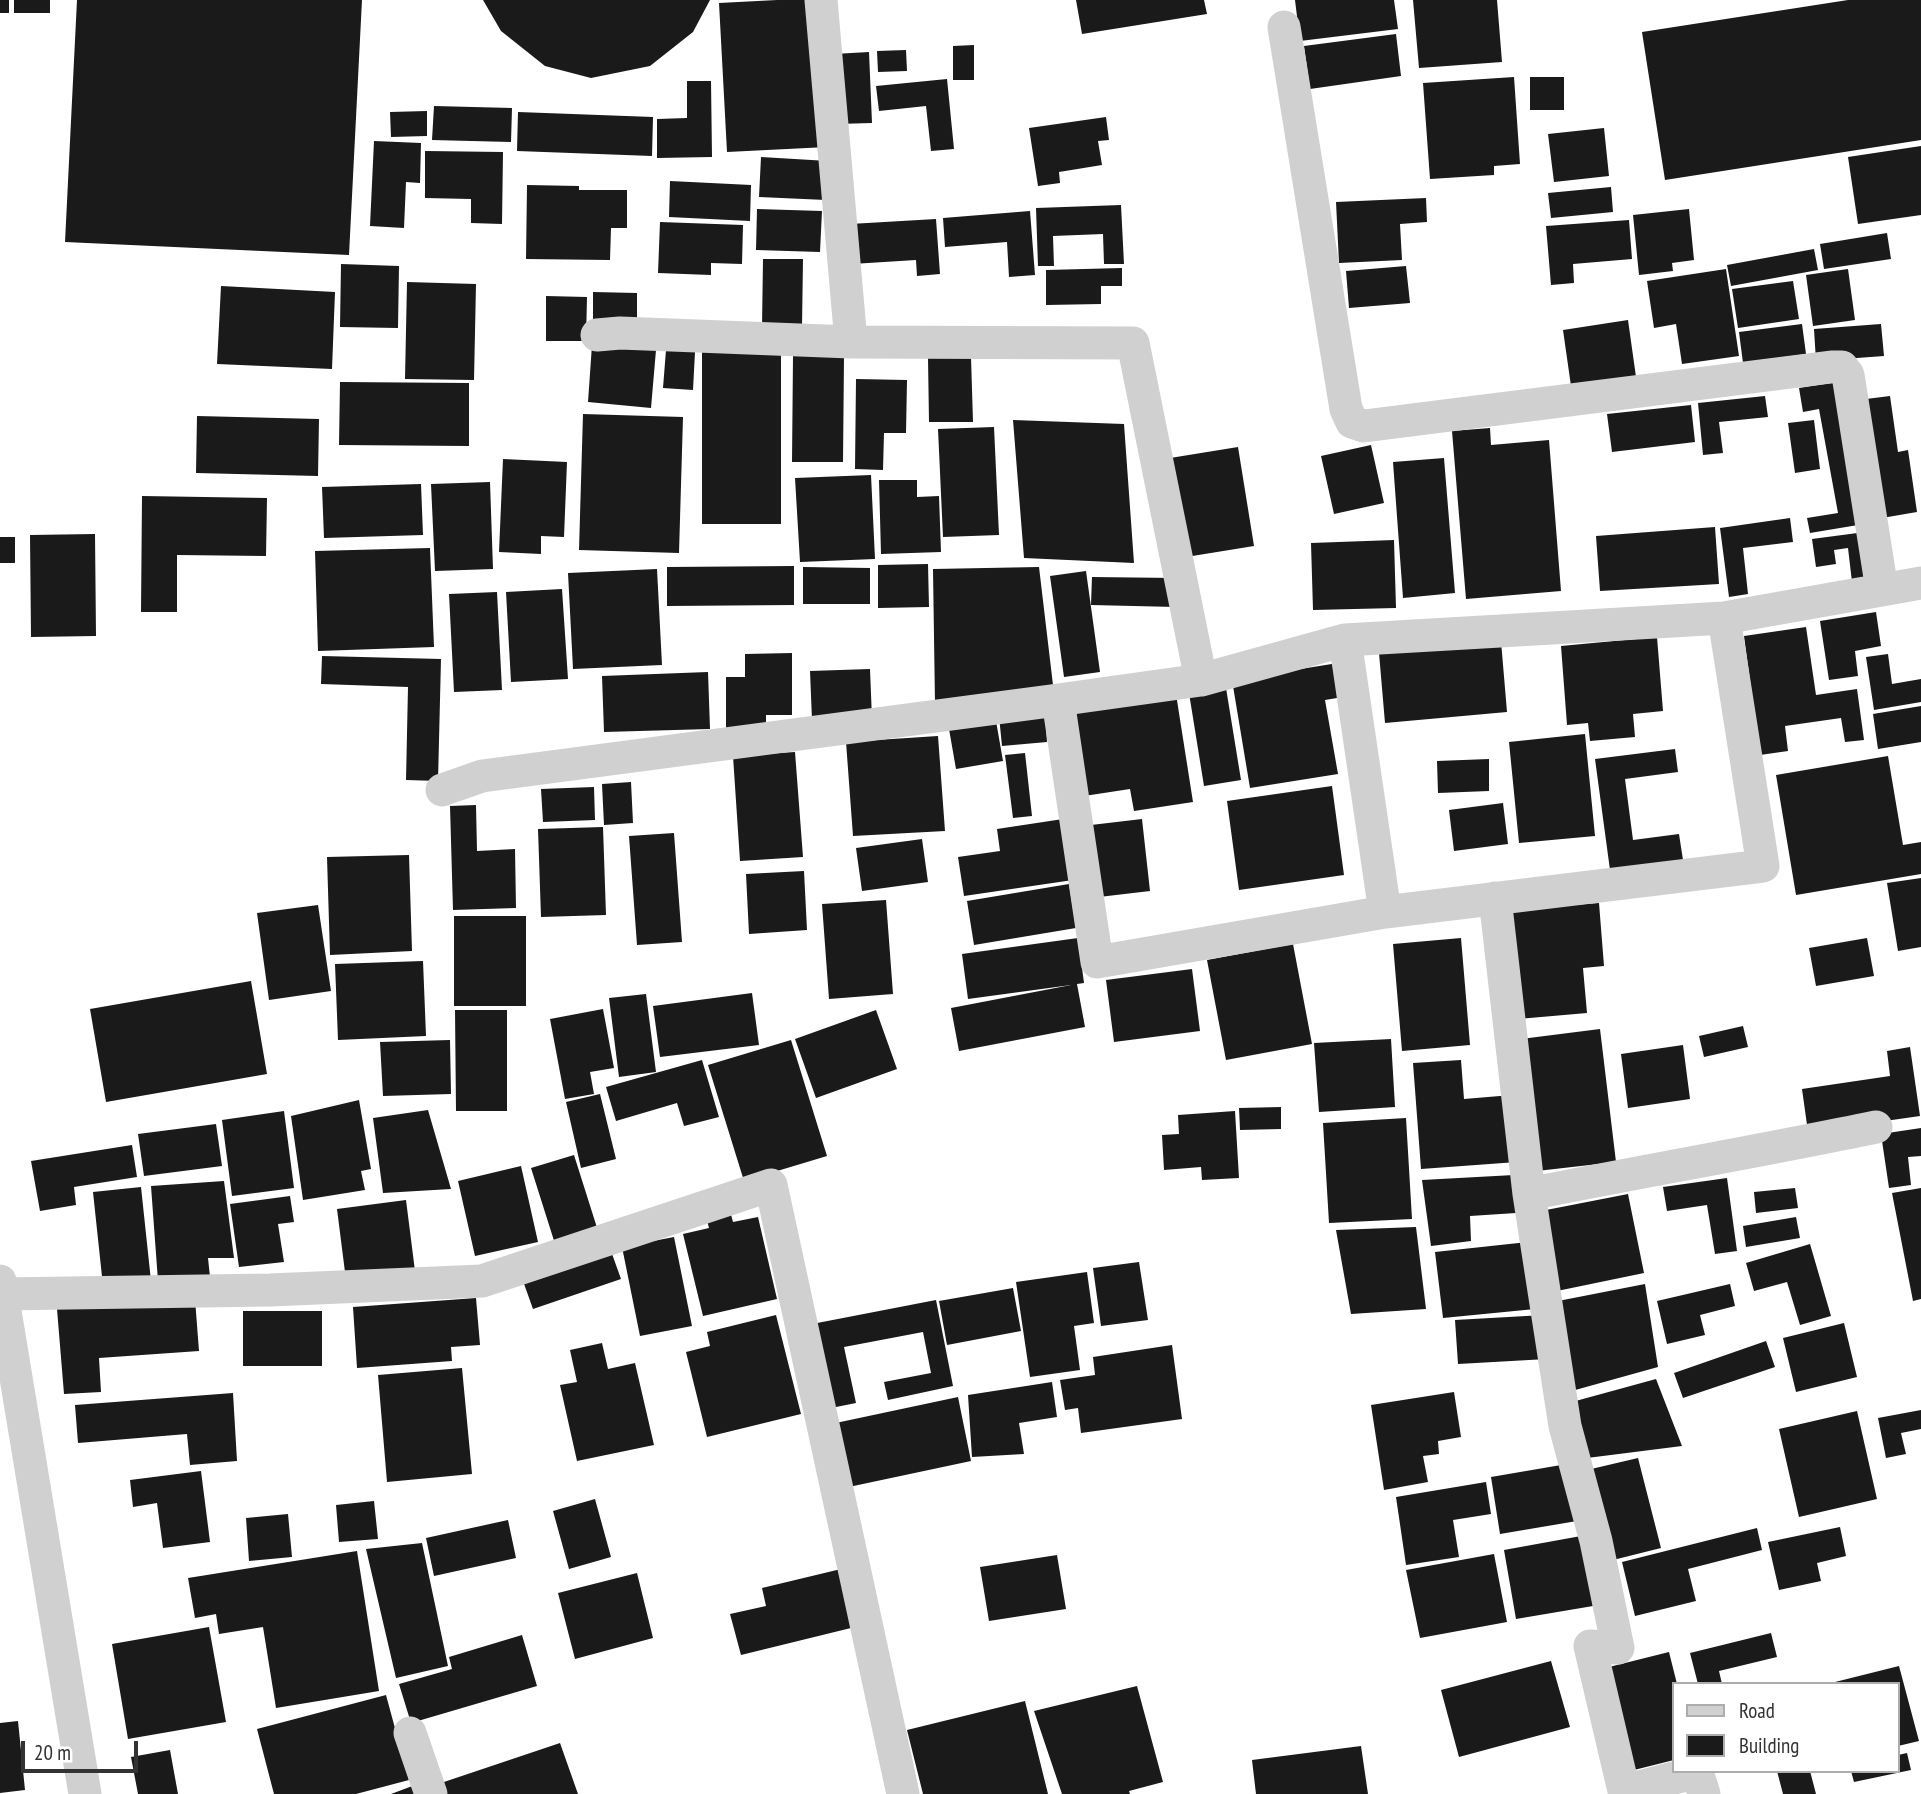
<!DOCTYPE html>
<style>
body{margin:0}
#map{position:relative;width:1921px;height:1794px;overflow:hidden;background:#fff;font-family:"PT Sans Narrow",sans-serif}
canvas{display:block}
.legend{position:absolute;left:1672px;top:1682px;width:228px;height:91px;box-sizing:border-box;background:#fff;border:2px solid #adadad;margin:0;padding:9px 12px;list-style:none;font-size:21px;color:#333}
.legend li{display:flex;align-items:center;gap:14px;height:35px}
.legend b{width:35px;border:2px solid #adadad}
.scale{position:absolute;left:21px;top:1741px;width:117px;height:32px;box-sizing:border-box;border:4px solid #333;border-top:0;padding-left:9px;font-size:21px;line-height:24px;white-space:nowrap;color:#333;-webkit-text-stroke:5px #fff;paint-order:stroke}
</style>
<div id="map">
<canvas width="1921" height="1794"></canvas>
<ul class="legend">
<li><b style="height:9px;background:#d0d0d0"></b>Road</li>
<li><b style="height:19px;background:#1a1a1a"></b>Building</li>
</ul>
<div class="scale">20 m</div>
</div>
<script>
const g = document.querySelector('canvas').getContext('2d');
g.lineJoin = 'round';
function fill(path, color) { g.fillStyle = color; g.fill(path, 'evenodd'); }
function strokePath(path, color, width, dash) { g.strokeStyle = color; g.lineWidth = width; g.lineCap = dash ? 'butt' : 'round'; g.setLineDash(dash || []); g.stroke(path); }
const building = new Path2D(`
 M0,0H9V13H0Z
 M14,0H50V13H14Z
 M77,0H362L349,255L65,242Z
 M483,0H710L693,32L650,66L591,78L545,66L501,31Z
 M777,0H819L827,147L727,152L719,3Z
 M1076,0H1204L1207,14L1082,34Z
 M1295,0H1394L1398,29L1300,41Z
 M1413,0H1497L1502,62L1419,68Z
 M1848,0H1921V140L1665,180L1642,32Z
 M1396,34L1401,76L1310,89L1304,46Z
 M974,45V80H953V46Z
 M906,50L907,71L878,72L877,51Z
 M869,52L872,123L837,124L834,54Z
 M1514,77L1520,164L1494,166V175L1430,179L1423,83Z
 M1530,77H1564V110H1530Z
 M947,79L954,149L931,151L926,106L879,111L876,86Z
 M687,81H711L712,157L657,158V119L687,118Z
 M434,106L512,108L511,142L432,140Z
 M427,111V136L391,137L390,112Z
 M518,112L653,117L652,156L517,151Z
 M1106,117L1109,140L1098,141L1102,165L1059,172L1060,183L1038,186L1029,128Z
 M1604,128L1609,176L1554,182L1548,134Z
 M374,141L421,143L420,183L406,182L404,228L370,226Z
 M1921,146V215L1858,224L1848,157Z
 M425,151L503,152L502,224L471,223V199L425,198Z
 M761,157L828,161L826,200L759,197Z
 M670,181L751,185L750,221L669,217Z
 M527,185L579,186V190H627V228H611L610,260L526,259Z
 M1611,187L1613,212L1551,218L1548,193Z
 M1426,198L1427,222L1400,224L1402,260L1339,263L1336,202Z
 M1121,205L1124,264H1104L1103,234L1053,236L1054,266H1038L1036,208Z
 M757,209L822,211L820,252L756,250Z
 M1689,209L1694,260L1672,263L1673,271L1639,275L1633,215Z
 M1030,211L1035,275L1009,277L1007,242L945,247L943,218Z
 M936,219L940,274L917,276L916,260L852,264L850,224Z
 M1629,220L1632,259L1573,264L1574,283L1551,285L1546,226Z
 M660,222L743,225L742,264L711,263V275L658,273Z
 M1887,233L1891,259L1824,269L1820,244Z
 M1814,249L1818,270L1731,286L1727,265Z
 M763,259H803L802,327H762Z
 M341,264L399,266L398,328L340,327Z
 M1406,266L1410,303L1349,308L1346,271Z
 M1122,268V286H1101V304L1046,305V270Z
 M1726,269L1739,356L1682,364L1676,324L1654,328L1647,281Z
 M1848,269L1855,320L1813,326L1806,275Z
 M1793,281L1799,319L1738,328L1732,289Z
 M407,282L476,284L474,380L405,379Z
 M221,286L335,292L332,369L217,364Z
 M593,292L637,293V322L593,320Z
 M546,296L587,297L586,341H546Z
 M1628,320L1637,384L1572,393L1563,330Z
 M1802,324L1806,354L1743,363L1739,332Z
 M1881,324L1884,356L1816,361L1814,329Z
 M592,345L656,350L651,408L588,402Z
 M666,350L695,352L693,390L663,388Z
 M702,352H781V524H702Z
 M793,356H844L843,462H792Z
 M971,357L973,422H929L928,358Z
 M856,379L907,380L906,433H884L883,470L855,469Z
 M340,382L469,383V446L339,445Z
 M1838,382L1864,524L1810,533L1807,518L1838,513L1819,409L1803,412L1799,388Z
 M1765,396L1768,417L1719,422L1723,453L1703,455L1698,403Z
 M1890,396L1898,452L1908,450L1917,512L1882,518L1866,399Z
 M1691,405L1695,442L1612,452L1607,414Z
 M583,414L683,417L679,553L579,550Z
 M197,416L319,419L318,476L196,473Z
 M1013,420L1124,424L1134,563L1024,558Z
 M1814,420L1820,469L1795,473L1788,423Z
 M994,427L999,535L943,537L938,429Z
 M1490,428L1491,445L1549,440L1561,591L1466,599L1452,431Z
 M1371,445L1384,503L1334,514L1321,456Z
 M1238,447L1254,546L1180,558L1164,459Z
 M1444,458L1455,593L1403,598L1393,462Z
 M503,459L567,462L564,537L541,536V554L499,552Z
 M871,475L875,559L800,562L795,478Z
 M879,480H917V497L939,496L941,552L881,554Z
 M490,482L493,569L435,571L431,484Z
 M421,484L423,535L324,538L322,487Z
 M142,496L267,498L266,556L177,555V612H141Z
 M1790,518L1793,542L1743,548L1748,594L1729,597L1720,528Z
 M1715,527L1719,584L1600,591L1596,536Z
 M1865,532L1870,580L1852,582L1848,548L1834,550L1836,564L1816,567L1812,539Z
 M95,534L96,636L31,637L30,535Z
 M0,537H15V563H0Z
 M1394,540L1396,608L1313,610L1311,543Z
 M430,548L434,647L318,651L315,551Z
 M928,564L929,607L878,608V565Z
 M794,566V605L667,606V567Z
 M803,567L870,568V604H803Z
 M1039,567L1053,685L935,704L933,569Z
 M657,569L662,665L573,669L568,573Z
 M1086,571L1100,672L1064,677L1050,576Z
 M1092,577L1176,578V607L1091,605Z
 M562,589L568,679L511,682L506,592Z
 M497,592L502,690L454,692L449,594Z
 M1876,612L1881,646L1855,651L1858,676L1829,680L1820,621Z
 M1806,627L1816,695L1857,689L1864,740L1845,742L1841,718L1785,726L1788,751L1760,755L1744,636Z
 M1657,637L1663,711L1633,714L1635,737L1590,741L1588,723L1567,725L1561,646Z
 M1501,641L1507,712L1385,723L1379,653Z
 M792,653V715H766V729H726V677H745V654Z
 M1888,654L1892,684L1921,679V702L1874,710L1866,657Z
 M322,656L441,659L438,781L406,780L408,687L321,684Z
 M1338,663L1343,697L1325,700L1338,774L1250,788L1232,680Z
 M870,669L872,719L812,720L810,671Z
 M708,672L710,729L604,732L602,676Z
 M1226,688L1241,780L1204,786L1189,693Z
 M1176,694L1193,802L1134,811L1130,789L1084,796L1070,710Z
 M1921,706V742L1878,749L1873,714Z
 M1045,712L1047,742L1002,746L999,716Z
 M996,721L1003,761L956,769L949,729Z
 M1585,734L1595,836L1519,843L1509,742Z
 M938,736L945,831L853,836L846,742Z
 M1675,749L1678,772L1625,779L1633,840L1679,834L1683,860L1610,870L1595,759Z
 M795,752L803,857L740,861L733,756Z
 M1025,753L1032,816L1013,818L1005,755Z
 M1888,756L1903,845L1921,842V874L1796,895L1776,775Z
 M1489,759V791L1438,793L1437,761Z
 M631,782L633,823L604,825L602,784Z
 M1332,786L1344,875L1239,890L1227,801Z
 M594,787L595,820L543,822L541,789Z
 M1503,803L1508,844L1454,851L1449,810Z
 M476,805L477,851L515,849L516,908L453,910L450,806Z
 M1063,819L1073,880L964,896L958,857L1000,851L997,829Z
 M1142,819L1150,891L1099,897L1091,825Z
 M603,827L606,915L541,917L538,829Z
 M674,833L682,942L637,945L629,836Z
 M922,839L928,882L862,891L856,848Z
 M409,855L412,951L330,955L327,857Z
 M804,871L807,930L749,934L746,874Z
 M1921,878V947L1898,951L1887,883Z
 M1069,884L1076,928L974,945L967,901Z
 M886,900L893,994L829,999L822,904Z
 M1599,903L1604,966L1583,968L1587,1013L1518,1019L1509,910Z
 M318,905L331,991L269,1000L257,913Z
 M454,916H526V1006H454Z
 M1078,938L1084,983L1077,984L1085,1027L959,1051L951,1008L1071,985L968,999L962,954Z
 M1461,938L1470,1045L1402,1051L1393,944Z
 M1867,938L1874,976L1816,986L1809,948Z
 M1293,944L1312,1044L1226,1060L1207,960Z
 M423,961L426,1036L338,1040L335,964Z
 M1192,969L1200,1031L1114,1042L1106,980Z
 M251,981L267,1074L106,1102L90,1009Z
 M752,993L759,1045L660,1057L653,1006Z
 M646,994L656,1072L619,1077L609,998Z
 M603,1009L614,1068L590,1072L594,1094L565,1099L550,1019Z
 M455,1010H507V1111H456Z
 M876,1010L897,1069L816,1098L795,1039Z
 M1743,1026L1748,1047L1704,1057L1699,1036Z
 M1600,1029L1616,1162L1537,1171L1521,1039Z
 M1391,1039L1395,1107L1319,1112L1314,1043Z
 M450,1040L451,1094L383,1096L380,1042Z
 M791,1040L827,1156L744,1181L708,1065Z
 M1683,1045L1690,1099L1628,1108L1621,1054Z
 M1910,1047L1920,1116L1808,1132L1802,1089L1890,1076L1887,1051Z
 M702,1060L719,1117L684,1126L677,1103L616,1121L606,1087Z
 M1461,1060L1464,1099L1512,1095L1517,1162L1421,1169L1413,1063Z
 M600,1094L616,1159L581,1168L566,1102Z
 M359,1100L371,1169L361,1171L365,1190L303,1200L291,1116Z
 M1281,1107V1129L1240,1130L1239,1108Z
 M428,1110L451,1189L383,1193L373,1118Z
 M284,1111L294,1188L232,1196L222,1120Z
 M1235,1111L1239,1178L1202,1180L1201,1167L1164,1170L1162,1135L1179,1134L1178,1115Z
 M1406,1118L1412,1219L1329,1223L1323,1123Z
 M216,1124L222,1166L144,1176L138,1134Z
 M1921,1128V1156L1908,1157L1911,1185L1889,1188L1881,1134Z
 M132,1145L137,1177L74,1187L76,1205L40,1211L31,1161Z
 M574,1155L599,1234L556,1247L531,1168Z
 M521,1166L538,1242L475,1256L458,1181Z
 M1514,1175L1516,1213L1470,1216L1471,1241L1431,1246L1422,1180Z
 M1727,1178L1737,1251L1715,1254L1707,1205L1667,1211L1663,1187Z
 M224,1181L234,1258H208L210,1277L158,1281L151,1186Z
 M141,1187L151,1281L103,1286L93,1192Z
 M1795,1188L1798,1208L1756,1213L1754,1192Z
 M1921,1188V1299L1913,1301L1892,1193Z
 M1628,1194L1644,1273L1557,1291L1541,1211Z
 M290,1196L294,1222L278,1224L284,1262L239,1267L230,1204Z
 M406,1200L415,1271L346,1280L337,1209Z
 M729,1207L733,1222L758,1217L777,1299L703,1316L683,1234L709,1228L705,1213Z
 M1796,1217L1800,1238L1746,1247L1743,1226Z
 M1416,1227L1426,1309L1351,1314L1336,1230Z
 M674,1237L692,1326L640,1336L622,1247Z
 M1528,1242L1535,1309L1443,1318L1435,1252Z
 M1810,1244L1831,1316L1800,1325L1787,1282L1754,1291L1746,1263Z
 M611,1251L621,1279L533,1309L523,1281Z
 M1139,1262L1148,1320L1101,1326L1093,1268Z
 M1087,1272L1094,1323L1074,1326L1080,1370L1030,1377L1016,1282Z
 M1645,1284L1658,1367L1568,1392L1558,1301Z
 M1730,1284L1735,1306L1700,1315L1705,1335L1667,1344L1657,1301Z
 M1013,1288L1021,1331L947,1345L939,1301Z
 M476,1298L480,1345L451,1347L452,1361L357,1368L353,1307Z
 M195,1299L199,1351L99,1358L101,1392L64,1394L57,1309Z
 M936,1300L953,1386L888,1400L884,1382L931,1373L923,1332L844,1347L856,1403L831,1408L812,1324Z
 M243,1311H322V1366H243Z
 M776,1315L801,1414L707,1437L686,1352L710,1346L707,1332Z
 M1544,1315L1547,1359L1458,1364L1455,1320Z
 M1844,1323L1857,1377L1796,1392L1783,1338Z
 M1766,1341L1775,1367L1683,1398L1674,1373Z
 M602,1343L608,1369L635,1363L654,1445L577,1461L560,1385L577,1382L570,1350Z
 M1172,1345L1182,1419L1081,1433L1078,1408L1065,1410L1060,1380L1095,1375L1093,1357Z
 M462,1368L472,1474L387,1482L378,1375Z
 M1656,1379L1682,1446L1587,1458L1572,1402Z
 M1052,1382L1057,1417L1019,1423L1024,1454L972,1457L968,1395Z
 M1454,1392L1461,1437L1438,1441L1439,1454L1423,1456L1428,1482L1384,1490L1371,1405Z
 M233,1393L237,1461L190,1465L187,1434L78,1443L75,1405Z
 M958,1397L971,1461L844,1488L831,1424Z
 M1921,1410V1429L1901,1433L1906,1454L1886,1458L1878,1418Z
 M1857,1411L1877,1499L1799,1517L1779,1429Z
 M1638,1458L1661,1548L1609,1561L1587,1470Z
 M1567,1464L1577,1521L1500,1534L1491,1477Z
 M201,1471L210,1542L163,1548L157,1503L133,1507L130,1480Z
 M1486,1482L1491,1514L1453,1520L1459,1557L1406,1565L1396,1497Z
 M595,1499L611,1557L569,1569L553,1511Z
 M374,1501L378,1539L339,1542L336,1505Z
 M288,1514L292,1557L249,1561L246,1518Z
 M508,1520L516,1558L434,1576L426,1538Z
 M1840,1527L1846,1556L1817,1563L1821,1581L1779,1590L1768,1542Z
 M1757,1528L1762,1550L1688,1569L1696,1601L1635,1616L1622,1562Z
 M1581,1536L1593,1606L1516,1619L1504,1550Z
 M422,1543L448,1666L396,1678L366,1549Z
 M357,1551L379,1691L276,1708L263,1627L219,1634L216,1614L195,1618L188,1578Z
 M1494,1554L1507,1622L1420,1638L1406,1570Z
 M1057,1555L1066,1609L989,1621L980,1567Z
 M841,1569L855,1627L741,1655L730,1614L766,1606L762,1588Z
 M637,1573L653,1638L575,1659L558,1593Z
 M209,1627L226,1722L128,1739L112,1644Z
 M1771,1633L1777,1657L1719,1671L1722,1684H1698L1690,1653Z
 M522,1635L537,1686L411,1723L399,1684L452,1669L449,1657Z
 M1669,1652L1677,1684H1674V1760L1626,1772L1601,1669Z
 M1551,1661L1570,1727L1459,1757L1441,1690Z
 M1899,1666L1919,1741L1898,1746V1684L1831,1683Z
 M1137,1686L1163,1782L1129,1791L1130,1794H1062L1034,1711Z
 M386,1695L409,1780L356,1794H274L257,1729Z
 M1025,1701L1048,1794H923L907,1730Z
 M18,1721L25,1790L0,1793V1723Z
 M560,1743L578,1794H438L435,1785Z
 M1361,1746L1368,1794H1256L1252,1760Z
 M170,1750L178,1794H138L131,1757Z
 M1907,1753L1911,1770L1854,1782L1851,1771H1898V1755Z
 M1777,1771H1810L1816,1794H1783Z
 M415,1785L418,1794H391Z`);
const minor = new Path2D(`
 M821,0L851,342L1133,343L1201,680L1058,700L1097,962L1385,912L1763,866L1724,618L1921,583
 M1284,27L1346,409L1352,422L1364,426L1831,367H1842L1848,375L1882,590
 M597,335L620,333L851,342
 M1345,640L1385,912
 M1201,680L1345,640L1724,618
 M442,790L482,776L1058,700
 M1495,898L1529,1194L1565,1426L1596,1541L1618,1648L1590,1646L1624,1791L1697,1772L1704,1794
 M1529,1194C1644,1171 1760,1151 1876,1127
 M0,1281L85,1794
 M2,1294L270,1290L482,1281L771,1185L903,1794
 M410,1733L431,1794`);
fill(building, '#1a1a1a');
strokePath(minor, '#d0d0d0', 33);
</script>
